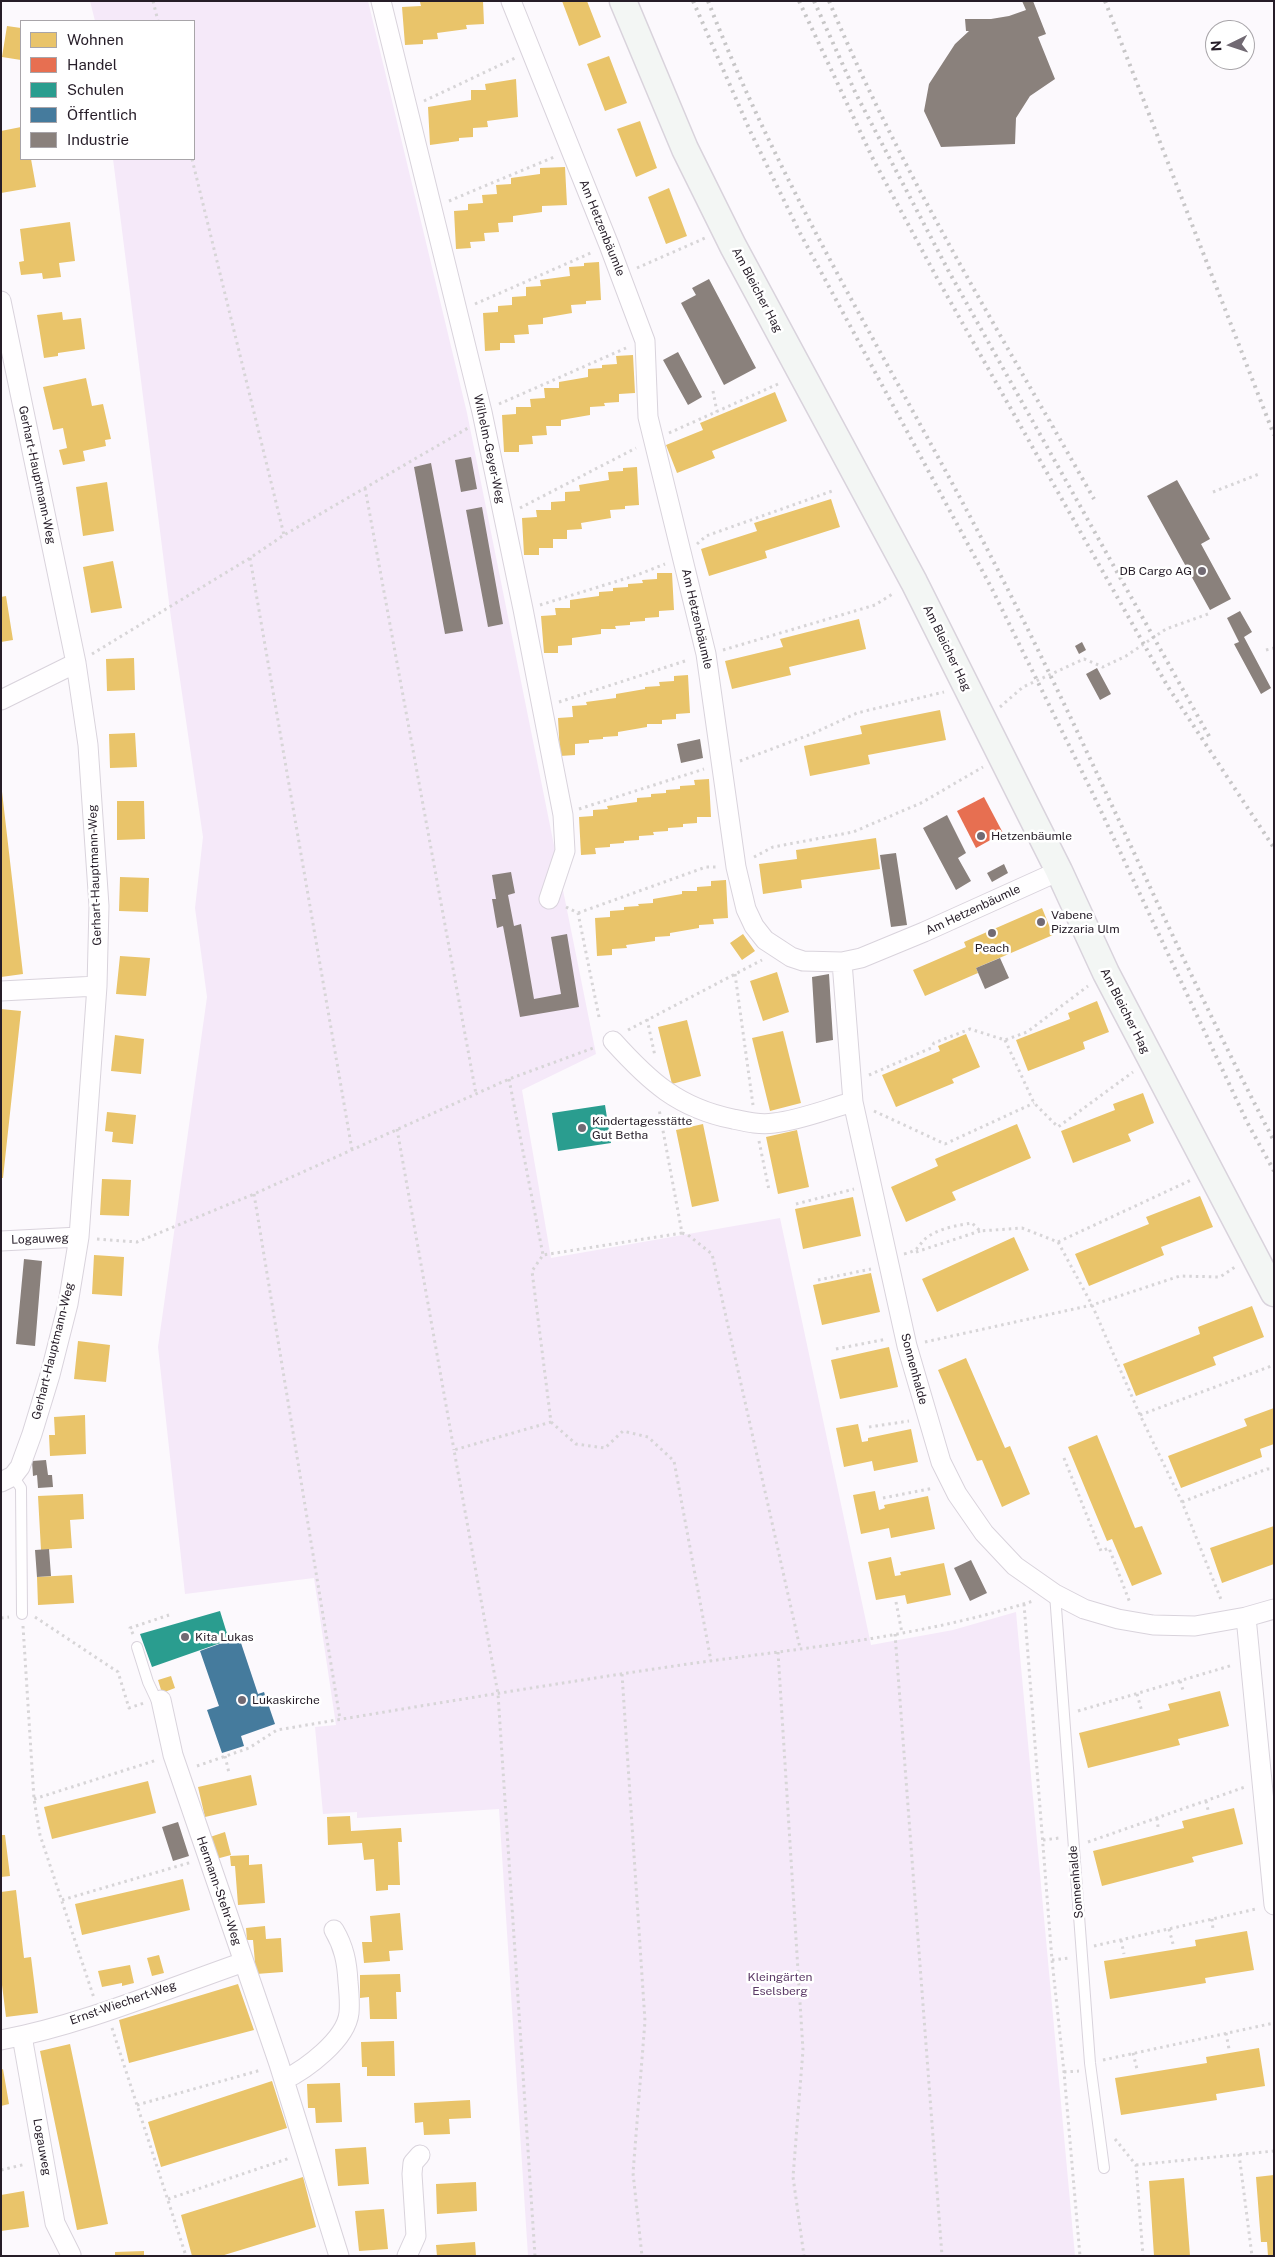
<!DOCTYPE html>
<meta charset="utf-8">
<style>
body{margin:0}
#map{position:relative;width:1275px;height:2257px;overflow:hidden;background:#fcf9fd;font-family:"Public Sans",sans-serif}
canvas{display:block}
.frame{position:absolute;inset:0;border:2px solid #261d28;pointer-events:none}
.legend{position:absolute;left:20px;top:20px;width:175px;height:140px;box-sizing:border-box;background:#fff;border:1px solid #a8a5a9;margin:0;padding:6px 9px;list-style:none;font-size:15px;color:#261d28}
.legend li{display:flex;align-items:center;gap:10px;height:25px}
.legend b{width:25px;border:1px solid #a8a5a9}
.north{position:absolute;left:1205px;top:20px;width:50px;height:50px;box-sizing:border-box;background:#fff;border:1px solid #a8a5a9;border-radius:50%;rotate:266deg;font-size:14px;font-weight:700;line-height:20px;text-align:center;color:#261d28}
.north::after{content:'';display:block;margin:auto;width:18px;height:22px;background:#716a73;clip-path:polygon(50% 0,100% 100%,50% 72%,0 100%)}
</style>
<div id="map">
<canvas width="1275" height="2257"></canvas>
<div class="frame"></div>
<ul class="legend">
<li><b style="height:14px;background:#e9c46a"></b>Wohnen</li>
<li><b style="height:14px;background:#e76f51"></b>Handel</li>
<li><b style="height:14px;background:#2a9d8f"></b>Schulen</li>
<li><b style="height:14px;background:#457b9d"></b>Öffentlich</li>
<li><b style="height:14px;background:#8a817c"></b>Industrie</li>
</ul>
<div class="north">N</div>
</div>
<script>
const g = document.querySelector('canvas').getContext('2d');
g.lineJoin = 'round';
function fill(path, color) { g.fillStyle = color; g.fill(path, 'evenodd'); }
function strokePath(path, color, width, dash) { g.strokeStyle = color; g.lineWidth = width; g.lineCap = dash ? 'butt' : 'round'; g.setLineDash(dash || []); g.stroke(path); }
function label(font, color, halo, rows, align = 'center') {
  g.font = font + ' "Public Sans",sans-serif'; g.lineWidth = 5; g.setLineDash([]); g.textBaseline = 'middle'; g.strokeStyle = halo; g.fillStyle = color; for (const [text, x, y, turn = 0] of rows) {
    g.save(); g.translate(x, y); g.rotate((+turn || 0) * Math.PI / 180); g.textAlign = isNaN(turn) ? turn : align; if (halo) g.strokeText(text, 0, 0); g.fillText(text, 0, 0); g.restore();
  }
}
const green = new Path2D(`
 M90,1H368L467,413L596,1054L522,1090L551,1258L780,1218L871,1645L953,1630L1016,1612L1075,2256H528L499,1809L357,1818V1812L323,1814L315,1727L336,1725L314,1578L185,1594L158,1347L207,997L195,908L203,837L171,618L113,159H194V21H95Z`);
const homes = new Path2D(`
 M435,1H483L484,24L466,25L467,29L437,33L438,39L423,40V44L405,45L402,7L421,6L420,2Z
 M562,1H587L601,37L579,46Z
 M7,26L21,28V60L2,57Z
 M609,56L627,103L605,111L587,64Z
 M516,79L518,117L487,121L488,127L473,128V137L459,138V141L430,145L428,107L471,100V90H486L485,84Z
 M640,121L657,168L636,177L617,129Z
 M21,127V159H31L36,187L1,193V131Z
 M565,167L567,205L542,206V212L513,216V222L498,223L499,232L484,233L485,241L470,242L471,248L456,249L454,211L468,210V204L483,203L482,195L497,194L496,185L511,184V178L540,174V168Z
 M669,188L687,236L666,244L648,197Z
 M70,222L75,261L59,263L61,277L43,279L42,273L21,275L19,262L24,261L20,229Z
 M599,262L601,300L586,301V304L571,305L572,313L543,318V324L528,325L529,334L514,335L515,343H500V350L485,351L483,313L498,312V306L512,305V297L526,296V287L541,286L540,280L570,276L569,267L584,266V263Z
 M62,312L63,320L81,318L85,349L58,353V356L44,358L37,315Z
 M633,355L635,393L619,394V402L604,403L605,406L590,407V415L561,420V426H546L547,435L532,436L533,444L519,445V452H504L502,415L516,414V407H531L530,399L545,398L544,388H559V382L588,377V369L602,368V365L617,364L616,356Z
 M86,378L92,406L103,404L111,439L105,440L106,446L83,451L85,461L63,465L59,450L67,448L63,428L53,430L43,387Z
 M775,392L787,421L712,451L715,458L677,473L666,445L703,430L700,423Z
 M637,467L639,505L625,506V509L610,510L611,518L581,523L582,529L567,530V539H553V548H539V555H524L522,518L537,517L536,510H551V502L565,501V492L580,491L579,485L609,480L608,472L623,471V468Z
 M107,482L114,531L83,536L76,487Z
 M831,499L840,527L765,551L767,558L709,576L701,549L757,531L754,523Z
 M113,561L122,608L91,613L83,567Z
 M657,573H672L674,610L659,611V617L645,618V621L630,622V625L615,626L616,629H601V634L572,638V645L558,646V653H544L541,616L556,615L555,608H570V600L599,596V592L613,591V588L628,587V584L643,583L642,580L657,579Z
 M6,596L13,640L1,642V597Z
 M859,619L866,649L789,667L791,675L732,689L725,661L783,647L780,639Z
 M134,658L135,690L107,691L106,659Z
 M688,675L690,713L676,714V719L662,720V724H647V727L618,732V736L603,737V739L589,740V743L575,744V755L560,756L558,718L573,717L572,706L587,705L586,702L616,698V694L645,689V687L660,686L659,682L674,681V676Z
 M940,710L946,740L868,755L870,764L810,776L804,746L862,734L860,726Z
 M135,733L137,767L110,768L109,734Z
 M709,779L711,817H697V823L683,824V827L668,828V831L653,832L654,835L639,836V840L624,841V843L610,844V847L595,848L596,854L581,855L579,817L593,816V810L608,809L607,806L637,802V798L651,797V794L666,793V790L680,789V786L695,785L694,780Z
 M1,783L23,974L1,977Z
 M117,801H144L145,839L117,840Z
 M876,838L880,869L801,880L802,888L763,894L759,864L797,859L796,850Z
 M120,877L149,878L148,912L119,911Z
 M726,880L728,918L713,919L714,924L699,925V928L670,933V936L655,937V941L626,945L627,948L612,949V955L597,956L595,918L610,917V911L624,910V907L639,906L638,904L653,903V899L682,894V891H697V887L711,886V881Z
 M1042,908L1053,935L976,968L978,973L925,996L913,970L966,947L964,942Z
 M743,934L755,951L742,960L730,943Z
 M120,956L150,958L146,996L116,994Z
 M777,972L789,1012L763,1021L750,981Z
 M1097,1001L1109,1032L1083,1042L1085,1049L1028,1071L1016,1040L1070,1019L1068,1013Z
 M1,1009L21,1011L3,1178H1Z
 M687,1020L701,1076L672,1084L658,1027Z
 M783,1031L801,1103L770,1111L752,1038Z
 M966,1034L980,1067L952,1079L954,1083L896,1107L882,1075L940,1051L938,1046Z
 M115,1035L144,1039L141,1074L111,1071Z
 M1143,1093L1154,1123L1128,1134L1131,1141L1073,1163L1061,1131L1115,1110L1113,1104Z
 M107,1112L136,1115L133,1144L112,1142L113,1132L105,1131Z
 M703,1124L719,1201L692,1207L676,1130Z
 M1017,1124L1031,1158L952,1192L956,1200L906,1222L891,1187L938,1166L935,1159Z
 M797,1130L809,1187L778,1194L766,1137Z
 M102,1179L131,1180L129,1216L100,1215Z
 M1200,1196L1213,1227L1161,1247L1164,1255L1089,1286L1075,1254L1149,1224L1146,1217Z
 M853,1197L861,1236L803,1249L795,1209Z
 M1014,1237L1029,1270L937,1312L922,1279Z
 M94,1255L124,1257L122,1296L92,1294Z
 M871,1273L880,1312L822,1325L813,1285Z
 M1252,1306L1264,1337L1213,1357L1216,1365L1136,1396L1123,1364L1200,1334L1198,1327Z
 M78,1341L110,1345L106,1382L74,1379Z
 M889,1347L898,1387L840,1399L831,1360Z
 M966,1358L1005,1448L1010,1446L1030,1494L1002,1507L982,1460L977,1461L938,1370Z
 M1274,1408V1444L1260,1449L1262,1457L1181,1488L1168,1456L1247,1426L1244,1419Z
 M85,1415L86,1454L50,1456L49,1435H55L54,1417Z
 M858,1424L862,1442L868,1441V1438L911,1429L918,1462L874,1471L872,1461L844,1467L836,1428Z
 M1097,1435L1135,1528L1142,1526L1162,1574L1132,1586L1112,1539L1107,1541L1068,1447Z
 M875,1491L879,1510L885,1508L884,1505L928,1496L935,1529L891,1538L889,1528L861,1534L853,1495Z
 M83,1494L84,1519L70,1520L72,1548L41,1550L38,1496Z
 M1274,1526V1564L1222,1583L1210,1548Z
 M891,1557L895,1576L901,1575L900,1572L944,1563L951,1595L907,1604L905,1595L876,1600L868,1562Z
 M72,1575L74,1603L38,1605L37,1577Z
 M171,1676L175,1688L162,1693L158,1680Z
 M1220,1691L1229,1726L1178,1739L1180,1745L1088,1768L1079,1733L1170,1710L1168,1704Z
 M251,1775L257,1805L205,1817L198,1787Z
 M148,1781L156,1813L52,1839L44,1807Z
 M1234,1808L1243,1844L1192,1857L1194,1862L1102,1886L1093,1851L1184,1828L1182,1821Z
 M350,1816L351,1831L401,1828L402,1842H398L400,1885H388V1890L376,1891L374,1859L364,1860L362,1843L328,1845L327,1817Z
 M225,1832L231,1855L216,1859L210,1837Z
 M1,1835H5L10,1876L1,1877Z
 M249,1855V1865L262,1864L265,1903L238,1905L235,1866H231L230,1856Z
 M183,1879L190,1910L82,1935L75,1904Z
 M16,1890L24,1958L31,1957L38,2013L6,2017L1,1977V1892Z
 M400,1913L403,1950L389,1951L390,1961L364,1963L362,1942H372L370,1916Z
 M265,1926L266,1939L281,1938L283,1972L256,1974L253,1940H247L246,1928Z
 M1247,1931L1254,1970L1205,1978L1206,1983L1110,1999L1104,1961L1196,1946L1195,1940Z
 M159,1955L164,1973L152,1976L147,1958Z
 M130,1965L134,1983L122,1986V1983L102,1987L98,1971Z
 M400,1974L401,1992H396L397,2019H370L369,1997L360,1998V1975Z
 M238,1984L254,2030L129,2063L119,2020Z
 M394,2041L395,2076H367V2067H362L361,2042Z
 M70,2044L108,2224L77,2230L40,2051Z
 M1259,2048L1265,2086L1216,2094L1217,2100L1121,2115L1115,2078L1207,2063L1206,2057Z
 M3,2069L9,2104L1,2106V2070Z
 M272,2081L287,2128L161,2167L148,2122Z
 M340,2083L342,2122L316,2123L315,2108H308L307,2084Z
 M470,2100L471,2118L449,2119L450,2134L424,2135L423,2122L415,2123L414,2103Z
 M366,2147L369,2184L338,2186L335,2149Z
 M1274,2175V2256H1268L1267,2242H1261L1256,2177Z
 M303,2177L316,2227L221,2256H192L181,2215Z
 M1184,2178L1190,2256H1154L1149,2181Z
 M476,2182L477,2211L437,2214L436,2184Z
 M24,2191L29,2227L1,2231V2195Z
 M384,2209L388,2249L359,2251L355,2211Z
 M475,2242L476,2256H437L436,2245Z
 M144,2251V2256H115V2252Z`);
const shops = new Path2D(`
 M984,797L1003,833L976,848L957,811Z`);
const schools = new Path2D(`
 M605,1105L611,1143L558,1151L552,1113Z
 M220,1611L229,1640L152,1667L140,1634Z`);
const public = new Path2D(`
 M239,1637L258,1694L264,1692L275,1724L241,1736L244,1746L222,1753L207,1710L219,1706L200,1651Z`);
const industry = new Path2D(`
 M1022,1H1033L1046,34L1038,37L1055,79L1030,96L1016,118L1015,144L941,147L924,111L929,84L955,44L969,31H966L965,19H991L1009,16L1026,10Z
 M709,279L756,368L724,385L681,303L696,295L692,288Z
 M678,352L702,397L688,405L663,360Z
 M471,457L477,489L461,492L455,460Z
 M431,463L463,631L445,634L414,467Z
 M1177,480L1210,539L1201,544L1231,599L1210,610L1147,496Z
 M482,507L503,624L488,627L466,510Z
 M1240,611L1252,632L1244,637L1271,688L1261,694L1234,644L1239,642L1227,618Z
 M1082,642L1086,650L1079,654L1075,646Z
 M1097,668L1111,694L1100,700L1086,674Z
 M700,739L703,758L681,763L677,744Z
 M947,815L966,853L958,858L971,881L956,890L923,828Z
 M896,853L907,925L891,927L880,855Z
 M1004,864L1008,873L992,882L987,873Z
 M511,872L515,893L508,895L514,926L521,924L534,999L561,994L551,937L567,934L579,1007L520,1017L503,926L497,928L492,899H496L492,875Z
 M1000,958L1009,978L985,989L976,968Z
 M829,974L833,1040L816,1043L812,977Z
 M24,1259L42,1261L35,1346L16,1344Z
 M46,1460L48,1475H52L53,1487L38,1488L37,1475L33,1476L32,1461Z
 M49,1549L51,1576L37,1577L35,1550Z
 M971,1560L987,1593L970,1601L954,1568Z
 M178,1822L189,1856L173,1861L162,1827Z`);
const path = new Path2D(`
 M153,1L158,21
 M424,101L515,58
 M192,159L284,535
 M449,201L554,157
 M637,268L705,238
 M475,304L593,252
 M713,391L717,412
 M499,404L626,348
 M669,433L778,384
 M365,488L476,1094
 M1213,492L1259,474
 M520,508L636,448
 M697,544L706,536L835,490
 M250,558L352,1150
 M540,605L637,575L665,564
 M723,650L875,605L894,593
 M1266,650L1274,648
 M92,654L250,558L284,535L468,428
 M559,702L688,660
 M1000,707L1023,687L1084,659L1103,667L1126,656L1166,629L1208,614
 M740,761L814,733L857,713L944,692
 M579,809L704,769
 M754,857L773,847L853,832L921,803L983,767
 M566,907L578,913L599,1017
 M578,913L706,867H718
 M735,974L753,1105
 M647,1019L655,1056
 M628,1030L762,960
 M1005,1040L1034,1103L1058,1127L1133,1072
 M869,1075L931,1048L934,1043L970,1029L1005,1040L1027,1032L1088,986
 M509,1079L543,1255
 M874,1111L945,1144L1034,1103
 M397,1129L454,1450
 M759,1141L769,1190
 M254,1194L340,1719
 M796,1204L854,1189
 M682,1233L688,1235L712,1254L800,1648
 M97,1239L137,1242L254,1194L509,1079L596,1047
 M1058,1242L1191,1180
 M916,1252L980,1231
 M904,1254C922,1250 917,1244 929,1236C941,1228 959,1225 972,1223L980,1231L1022,1228L1058,1242L1092,1305L1140,1415L1182,1502L1222,1602
 M818,1280L871,1269
 M925,1342L1092,1305L1180,1276L1220,1277L1235,1267
 M836,1349L887,1339
 M1140,1415L1274,1365
 M551,1422L576,1444L605,1448L623,1431L648,1437L674,1461L711,1661
 M869,1427L909,1421
 M1064,1458L1101,1551L1109,1548L1130,1603
 M883,1498L934,1488
 M1182,1502L1267,1469H1274
 M896,1602L902,1633
 M1024,1604L1052,1960L1064,2072L1080,2256
 M35,1617L118,1672L129,1708L144,1703
 M1,1618L9,1617
 M23,1626L34,1799L40,1835L94,1998
 M133,1634L130,1628L169,1615
 M895,1634L942,2256
 M778,1652L803,2050L793,2177L804,2256
 M622,1674L645,2021L633,2173L642,2256
 M1180,1681L1184,1693
 M1137,1694L1142,1712
 M1078,1711L1233,1665
 M225,1756L229,1773
 M197,1766L249,1748L277,1730C414,1707 551,1684 688,1664C803,1648 922,1637 1033,1601
 M34,1799L157,1760
 M1206,1801L1208,1810
 M1157,1818L1158,1827
 M1043,1840L1059,1838
 M1088,1842L1245,1787
 M62,1900L192,1862
 M1212,1919L1213,1930
 M1169,1929L1173,1944
 M1121,1940L1124,1954
 M1094,1946L1256,1909
 M1052,1960L1069,1958
 M112,2028L186,2256
 M1226,2033L1229,2049
 M1133,2053L1137,2069
 M1103,2060L1274,2023
 M1064,2072L1079,2071
 M137,2105L261,2070
 M1115,2139L1136,2165L1143,2256
 M1239,2154L1252,2256
 M1136,2165L1274,2151
 M1,2170L26,2164
 M168,2199L290,2158
 M535,2256L498,1694L454,1450L551,1422L532,1271L543,1255L682,1233L659,1109`);
const lane = new Path2D(`
 M13,1476L21,1488L22,1614
 M1055,1594L1090,2063L1104,2168
 M137,1647L148,1682L156,1699L161,1700`);
const street = new Path2D(`
 M381,1L482,412L523,609L563,815L565,851L549,899
 M511,1L609,245L645,341L648,417L706,654L736,867L746,909L754,926L765,940L791,957L803,961L842,962L861,958L924,932L1059,871
 M1,301L76,663L88,745L99,906L97,986L79,1237L68,1304L50,1375L32,1434L20,1467L13,1476L1,1482
 M1,700L76,663
 M842,962L853,1102L907,1346L941,1462L957,1494L984,1533L1015,1566L1055,1594L1084,1609L1118,1619L1153,1625L1195,1626L1246,1617L1274,1609
 M1,991L97,986
 M613,1041C649,1081 678,1108 733,1119C747,1122 760,1125 774,1123C801,1120 827,1109 853,1102
 M1,1241L79,1237
 M1246,1617L1274,1905
 M161,1700L173,1755L279,2064L339,2256
 M22,2036L55,2223L71,2255
 M1,2040C82,2025 166,1989 244,1962
 M284,2080C306,2069 346,2040 349,2013C350,2002 349,1992 348,1982C347,1962 344,1947 334,1930
 M407,2256L416,2236L412,2174L413,2163L420,2155`);
const secondary = new Path2D(`
 M623,1L685,149L733,246L914,582L1059,871L1106,973L1274,1293`);
const rail = new Path2D(`
 M693,1L751,133L800,233L991,587L1092,792L1247,1122L1274,1171
 M708,1C787,204 906,388 1004,582C1098,766 1178,958 1274,1141
 M799,1L873,159L937,278L1168,687L1274,848
 M814,1L856,94L948,270L1210,738
 M829,1C902,175 1002,336 1094,499
 M1105,1L1274,435`);
const markers = [
 [1202,571,5,"#716a73"],
 [981,836,5,"#716a73"],
 [1041,922,5,"#716a73"],
 [992,933,5,"#716a73"],
 [582,1128,5,"#716a73"],
 [185,1637,5,"#716a73"],
 [242,1700,5,"#716a73"]
];
const streetNames = [
 ["Am Hetzenbäumle",602,228,68],
 ["Am Bleicher Hag",757,290,62],
 ["Wilhelm-Geyer-Weg",489,449,78],
 ["Gerhart-Hauptmann-Weg",37,475,78],
 ["Am Hetzenbäumle",697,619,77],
 ["Am Bleicher Hag",947,648,64],
 ["Gerhart-Hauptmann-Weg",95,875,-92],
 ["Am Hetzenbäumle",973,910,-25],
 ["Am Bleicher Hag",1125,1011,63],
 ["Logauweg",40,1239,-2],
 ["Gerhart-Hauptmann-Weg",53,1351,-76],
 ["Sonnenhalde",914,1369,75],
 ["Sonnenhalde",1076,1882,-95],
 ["Hermann-Stehr-Weg",219,1891,71],
 ["Ernst-Wiechert-Weg",123,2003,-19],
 ["Logauweg",42,2147,80]
];
const poiNames = [
 ["DB Cargo AG",1192,571,"right"],
 ["Hetzenbäumle",991,836],
 ["Vabene",1051,915],
 ["Pizzaria Ulm",1051,929],
 ["Peach",992,948,"center"],
 ["Kindertagesstätte",592,1121],
 ["Gut Betha",592,1135],
 ["Kita Lukas",195,1637],
 ["Lukaskirche",252,1700]
];
const parkNames = [
 ["Kleingärten",780,1977],
 ["Eselsberg",780,1991]
];
fill(green, '#f5e9f9');
fill(homes, '#e9c46a');
fill(shops, '#e76f51');
fill(schools, '#2a9d8f');
fill(public, '#457b9d');
fill(industry, '#8a817c');
strokePath(lane, '#d9d3dc', 12);
strokePath(street, '#d9d3dc', 21);
strokePath(secondary, '#d9d3dc', 29);
strokePath(path, '#d7d5d7', 3, [2.5, 4]);
strokePath(lane, '#fffeff', 10);
strokePath(street, '#fffeff', 19);
strokePath(secondary, '#f3f6f4', 26);
strokePath(rail, '#c7c6c7', 4, [2.5, 5]);
for (const [x, y, r, color] of markers) { const dot = new Path2D(); dot.arc(x, y, r, 0, 2 * Math.PI); g.fillStyle = color; g.fill(dot); strokePath(dot, '#fff', 2); }
label('12px', '#261d28', '#fff', streetNames);
label('12px', '#261d28', '#fff', poiNames, 'left');
label('12px', '#5b3a66', '#fff', parkNames);
</script>
